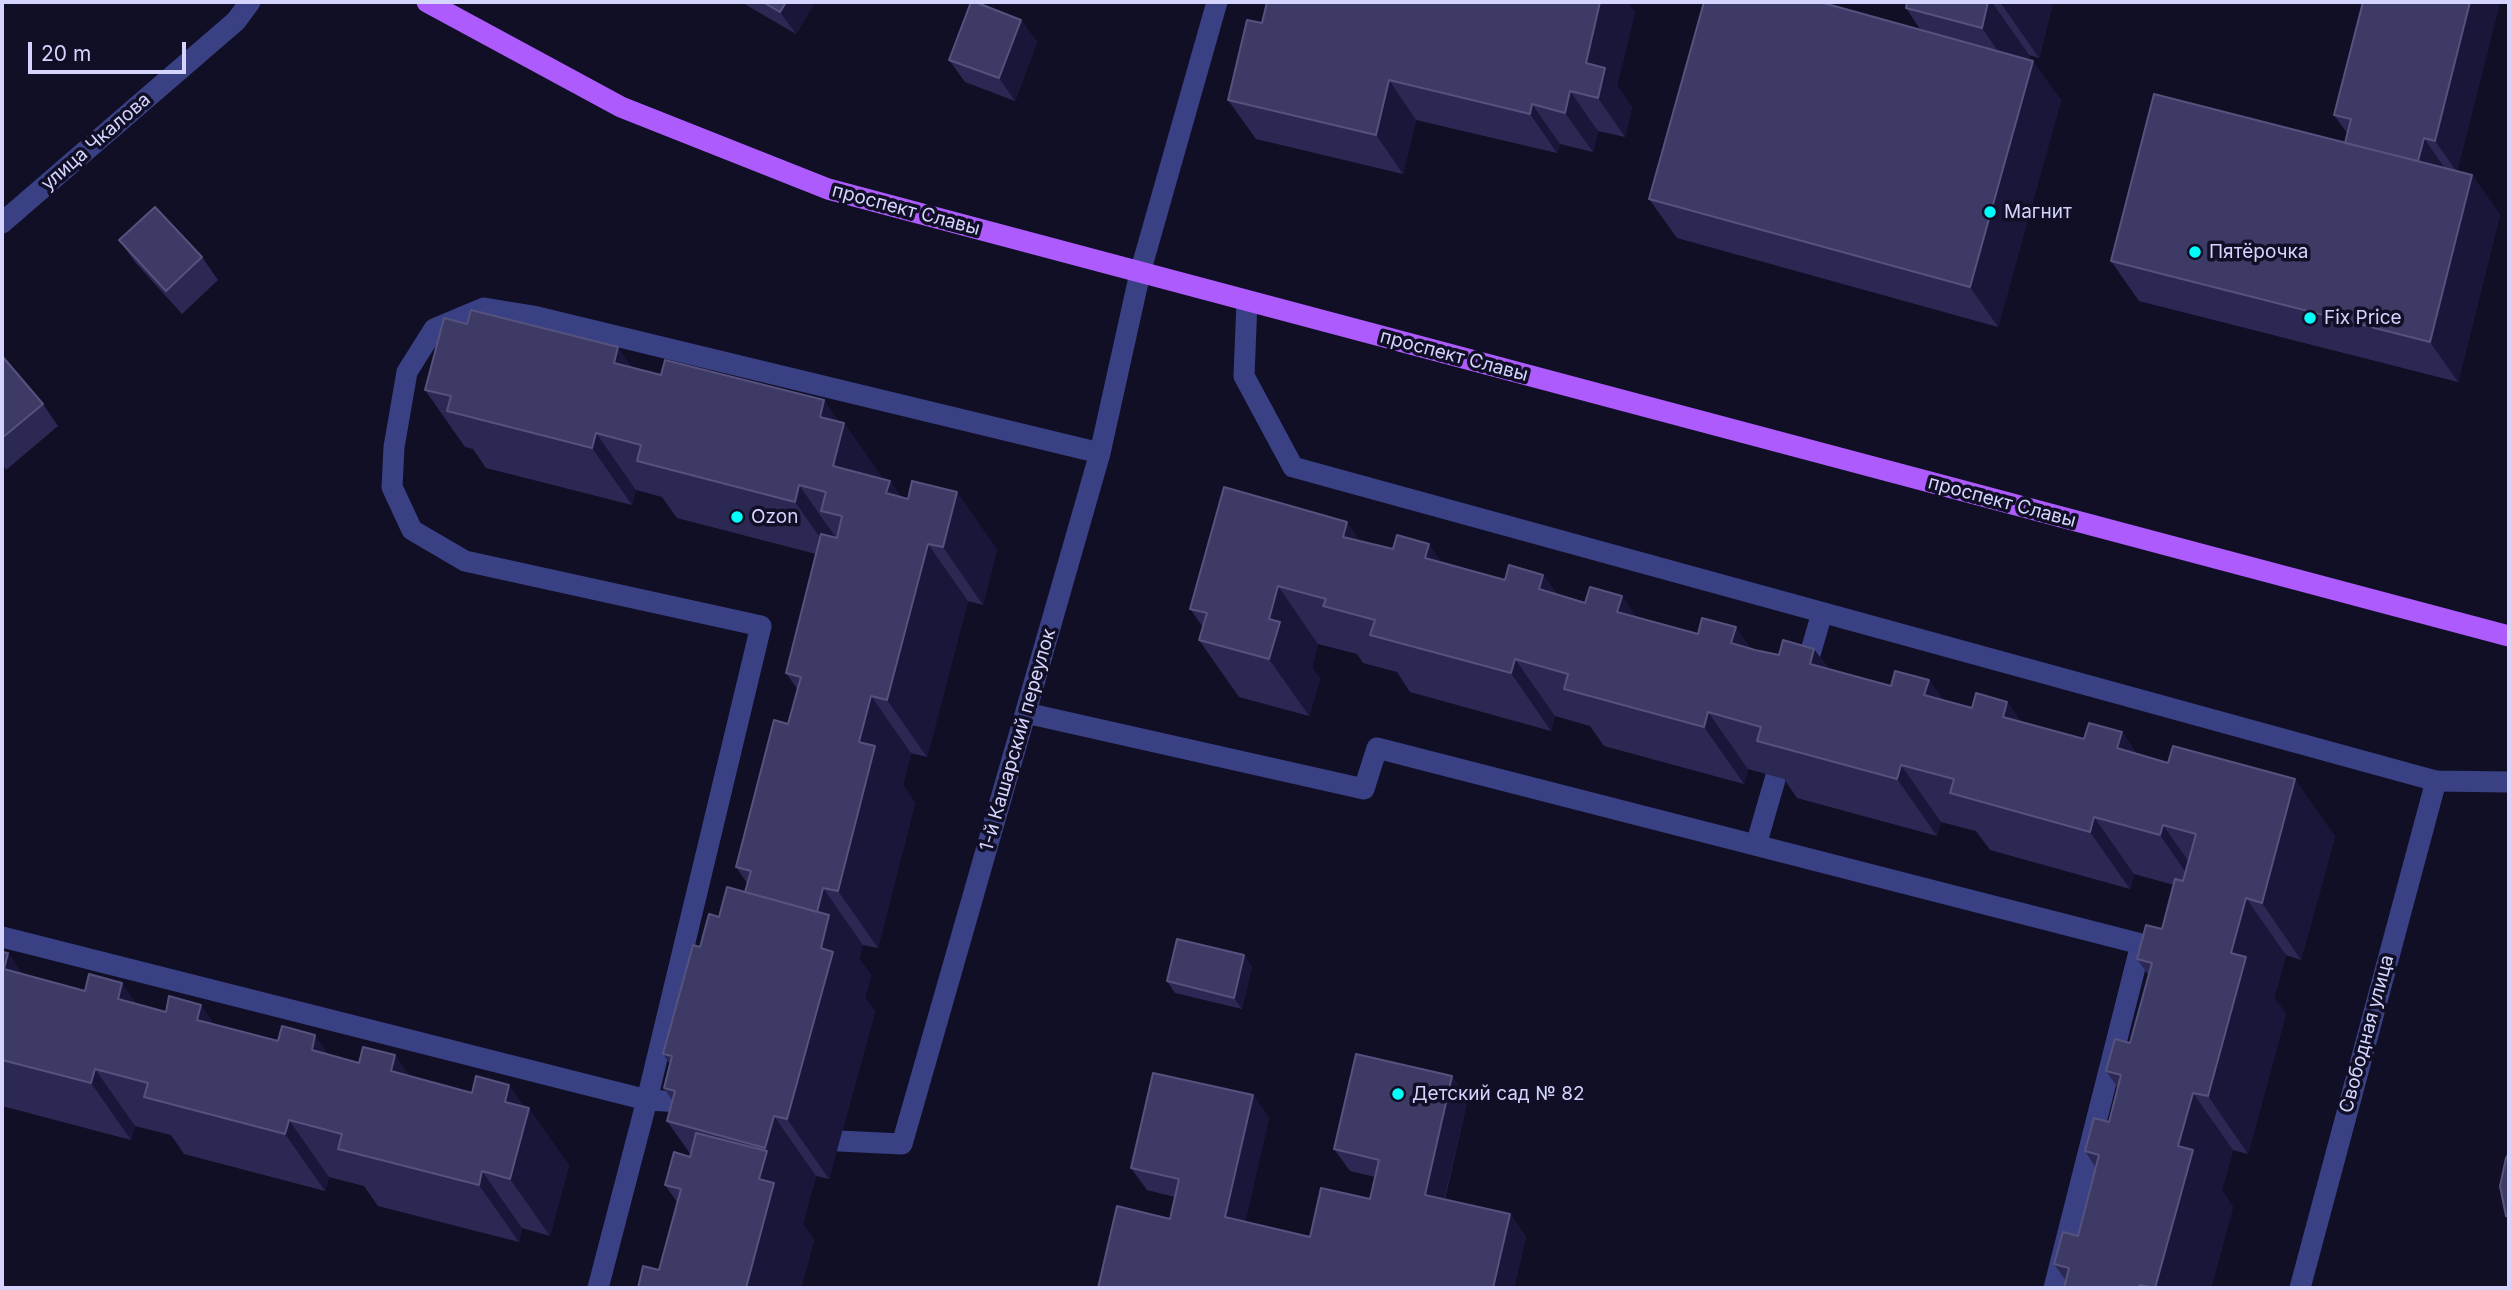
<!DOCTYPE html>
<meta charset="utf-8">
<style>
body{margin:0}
#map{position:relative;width:2511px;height:1290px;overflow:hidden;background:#100f26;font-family:Inter,sans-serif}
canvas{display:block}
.frame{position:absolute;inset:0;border:4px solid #d4d4ff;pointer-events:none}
.scale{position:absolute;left:28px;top:42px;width:158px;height:32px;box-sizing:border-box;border:4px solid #d4d4ff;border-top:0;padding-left:9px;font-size:21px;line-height:24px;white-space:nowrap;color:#d4d4ff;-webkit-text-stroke:5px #100f26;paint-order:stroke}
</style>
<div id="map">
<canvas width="2511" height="1290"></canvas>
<div class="frame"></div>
<div class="scale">20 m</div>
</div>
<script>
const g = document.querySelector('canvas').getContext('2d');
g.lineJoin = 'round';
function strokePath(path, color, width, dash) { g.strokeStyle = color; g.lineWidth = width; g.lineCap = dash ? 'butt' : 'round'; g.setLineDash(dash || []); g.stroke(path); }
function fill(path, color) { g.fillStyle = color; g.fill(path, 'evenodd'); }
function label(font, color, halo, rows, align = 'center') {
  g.font = font + ' Inter,sans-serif'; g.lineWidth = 7; g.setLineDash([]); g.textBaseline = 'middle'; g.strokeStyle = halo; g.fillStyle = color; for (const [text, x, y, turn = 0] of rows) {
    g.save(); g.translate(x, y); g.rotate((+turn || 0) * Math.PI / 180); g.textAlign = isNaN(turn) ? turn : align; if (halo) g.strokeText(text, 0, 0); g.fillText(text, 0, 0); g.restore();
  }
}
const lane = new Path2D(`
 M1247,301L1244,376L1293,467L2436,781L2509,782
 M1804,675L1822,613
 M1026,713L1364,789L1377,748L2141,944L2054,1288
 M1756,845L1776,776
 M2,937L647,1100L700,1103
 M839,1141L902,1144L1100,453L1140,273
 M598,1288L647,1100L761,626L465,561L412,530L392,487L394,447L407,372L434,329L484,308L533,316L1100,453`);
const street = new Path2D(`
 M2,223L236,21L250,2
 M1140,273L1217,2
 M2300,1288L2436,781`);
const primary = new Path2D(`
 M427,2L621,107L828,189L2509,636`);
const wall = new Path2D(`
 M741,2H815L796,34Z
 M1907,2H2053L2039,58L2029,55L2028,59L2061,100L1998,327L1677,238L1649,199L1920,29L1906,8Z
 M2363,2H2500L2457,171L2472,175L2500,215L2458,382L2139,301L2111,261L2345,143L2347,133L2334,115Z
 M1635,12L1617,86L1632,107L1625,137L1598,131L1593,152L1560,144L1557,153L1416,120L1403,174L1256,139L1228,100Z
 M1021,20L1037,42L1015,101L965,82L949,60Z
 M119,240L202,257L218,280L182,314L135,262Z
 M2,356L43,404L58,426L6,470L2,464Z
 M632,367L844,423L883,479L890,481L901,497L997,549L983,605L968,601L927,757L911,753L903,785L915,803L878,948L863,945L859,959L871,975L865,998L875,1012L829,1179L816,1176L807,1208L803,1224L814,1240L801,1288H638L659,1270L677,1202L665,1185L691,1155L667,1121L672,1100L664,1088L670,1064L663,1054L700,947L719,917L745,892L747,883L736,867L788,724L798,690L786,673L816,554L677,518L662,497L636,490L632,505L486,468L473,449L465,447L425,390Z
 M1361,541L1505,580L1543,575L1557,594L1751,649L1779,655L1814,649L1828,668L1891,686L1929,680L1943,700L1972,708L2007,702L2021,722L2084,739L2122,732L2137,754L2335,836L2301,960L2286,955L2274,998L2286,1014L2248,1154L2233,1150L2222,1190L2233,1207L2211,1288H2064L2066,1281L2054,1264L2078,1236L2096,1168L2085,1151L2109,1122L2118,1088L2106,1071L2130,1043L2149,976L2137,959L2162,929L2174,885L2134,874L2130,889L1990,850L1976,831L1941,822L1937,836L1797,798L1784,779L1748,769L1744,784L1604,746L1590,726L1555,716L1551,731L1410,692L1397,672L1363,663L1357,654L1318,644L1312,667L1320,679L1309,716L1239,697L1199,640L1203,627L1190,609Z
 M2,952L8,953L22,974L524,1107L569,1165L550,1236L522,1228L519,1242L378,1206L364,1186L329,1177L325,1191L184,1154L171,1135L135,1126L131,1140L2,1106Z
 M1252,966L1242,1009L1175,993L1167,981Z
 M1253,1095L1269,1118L1245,1222L1310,1237L1370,1199L1375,1177L1350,1171L1334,1149L1468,1098L1445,1199L1510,1214L1526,1237L1514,1288H1098L1170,1219L1175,1197L1147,1190L1131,1168Z`);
const shadedWall = new Path2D(`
 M786,2H815L796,34L780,12Z
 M1600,2H1628L1635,12L1617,86L1632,107L1625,137L1598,98L1586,63Z
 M1988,2H1992L2029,55L2021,85L1982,28Z
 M2000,2H2053L2039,58Z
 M2470,2H2500L2457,172L2435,141Z
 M1021,20L1037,42L1015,101L999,78Z
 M2033,61L2061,100L1998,327L1970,287Z
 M1389,80L1416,120L1403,174L1376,135Z
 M1570,91L1598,131L1593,152L1565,113Z
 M1532,104L1560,144L1557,153L1530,114Z
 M2424,138L2446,170L2417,166Z
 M2472,175L2500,215L2458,382L2430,342Z
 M618,347L658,404L614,363Z
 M824,400L843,427L844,423L884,480L833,466L820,417Z
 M596,433L636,490L632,505L592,448Z
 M890,481L930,538L886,493Z
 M799,485L839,542L835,559L795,502Z
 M957,492L997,549L983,605L943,547Z
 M1347,522L1387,579L1343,537Z
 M928,544L968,601L927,757L887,700Z
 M1429,544L1469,601L1425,558Z
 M1543,575L1583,632L1539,589Z
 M1278,586L1318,644L1312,667L1320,679L1309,716L1269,659V619Z
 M1622,596L1662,653L1617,612Z
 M1736,627L1776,684L1731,643Z
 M1814,649L1854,706L1810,664Z
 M1515,659L1555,716L1551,731L1511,673Z
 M1929,680L1969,737L1924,695Z
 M871,696L911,753L903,785L915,803L878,948L838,891L859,742Z
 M2007,702L2047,759L2003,717Z
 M1708,712L1748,769L1744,784L1704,727Z
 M2122,732L2162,789L2117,748Z
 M1901,765L1941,822L1937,836L1897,779Z
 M2295,779L2335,836L2301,960L2262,903Z
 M2094,817L2134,874L2130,889L2090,832Z
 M2163,825L2203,882L2200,893L2160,835Z
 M823,888L863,945L859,959L871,975L865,998L875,1012L829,1179L787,1119L821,948L817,912Z
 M2246,898L2286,955L2274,998L2286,1014L2248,1154L2208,1096L2231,953Z
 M8,953L48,1010L4,969Z
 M1244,955L1252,966L1242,1009L1234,998Z
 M122,983L162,1040L118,999Z
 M201,1005L241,1062L197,1020Z
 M315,1035L355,1092L312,1050Z
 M395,1055L435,1112L391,1071Z
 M95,1069L135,1126L131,1140L91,1083Z
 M1452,1076L1468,1098L1440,1217L1425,1195Z
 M509,1085L528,1112L529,1108L569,1165L550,1236L510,1179L505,1102Z
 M2193,1093L2233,1150L2222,1190L2233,1207L2211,1288H2155L2178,1146Z
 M1253,1095L1269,1118L1241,1240L1225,1217Z
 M774,1116L816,1176L807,1208L765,1148Z
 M289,1120L329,1177L325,1191L285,1134Z
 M767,1151L807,1208L803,1224L814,1240L801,1288H746L759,1179Z
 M482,1171L522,1228L519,1242L479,1185Z
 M1510,1214L1526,1237L1514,1288H1493Z`);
const building = new Path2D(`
 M763,2H786L780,12Z
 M971,2H975L1021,20L999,78L949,60Z
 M1267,2H1600L1586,63L1605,68L1598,98L1570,91L1565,113L1532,104L1530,114L1389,80L1376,135L1228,100L1247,20L1262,23Z
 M1704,2H1820L2033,61L1970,287L1649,199Z
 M1907,2H1988L1982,28L1906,8Z
 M2363,2H2470L2435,141L2424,138L2418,161L2345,143L2351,119L2334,115Z
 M2154,94L2472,175L2430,342L2111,261Z
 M155,207L202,257L166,291L119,240Z
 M471,310L618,347L614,363L661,375L665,360L824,400L820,417L844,423L833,466L890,481L886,493L908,499L912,481L957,492L943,547L928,544L887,700L871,696L859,742L875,746L838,891L823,888L817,912L745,892L751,871L736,867L774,720L788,724L801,677L786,673L821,534L837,538L842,516L821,511L826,492L799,485L795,502L637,461L641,445L596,433L592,448L447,411L451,396L425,390L444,318L467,324Z
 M2,356L43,404L2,438Z
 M1224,487L1347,522L1343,537L1393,549L1397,535L1429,544L1425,558L1505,580L1509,565L1543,575L1539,589L1585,603L1590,587L1622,596L1617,612L1698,634L1702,618L1736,627L1731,643L1755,650L1779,655L1783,640L1814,649L1810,664L1891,686L1895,671L1929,680L1924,695L1972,708L1976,693L2007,702L2003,717L2084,739L2089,723L2122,732L2117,748L2168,763L2173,746L2295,779L2262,903L2246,898L2231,953L2246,957L2208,1096L2193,1093L2178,1146L2193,1150L2155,1288L2140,1285V1288H2064L2069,1268L2054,1264L2063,1232L2078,1236L2099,1155L2085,1151L2094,1118L2109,1122L2121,1075L2106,1071L2115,1039L2130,1043L2152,963L2137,959L2146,925L2162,929L2175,879L2183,881L2196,834L2163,825L2160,835L2094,817L2090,832L1950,793L1954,779L1901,765L1897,779L1757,741L1761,727L1708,712L1704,727L1564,689L1568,674L1515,659L1511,673L1370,635L1375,620L1323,606L1326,599L1278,586L1269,619L1280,622L1269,659L1199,640L1207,613L1190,609Z
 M727,887L829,915L821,948L833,952L787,1119L774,1116L765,1148L667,1121L675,1091L664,1088L672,1056L663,1054L666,1043L693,945L700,947L709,914L719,917Z
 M1177,939L1244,955L1234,998L1167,981Z
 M2,952L8,953L4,969L85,991L89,974L122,983L118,999L166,1012L169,996L201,1005L197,1020L278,1041L282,1026L315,1035L312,1050L359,1063L363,1047L395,1055L391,1071L472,1093L476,1076L509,1085L505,1102L529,1108L510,1179L482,1171L479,1185L338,1149L342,1134L289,1120L285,1134L144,1097L148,1083L95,1069L91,1083L2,1060Z
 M1356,1054L1452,1076L1425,1195L1510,1214L1493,1288H1098L1117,1206L1170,1219L1179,1179L1131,1168L1153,1073L1253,1095L1225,1217L1310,1237L1321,1188L1370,1199L1379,1160L1334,1149Z
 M696,1133L767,1151L759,1179L774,1183L746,1288H638L643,1266L659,1270L681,1189L665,1185L674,1152L690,1157Z
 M2509,1153V1217L2506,1216L2500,1186L2506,1158Z`);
const markers = [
 [1990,212,7,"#01fefa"],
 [2195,252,7,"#01fefa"],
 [2310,318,7,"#01fefa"],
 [737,517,7,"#01fefa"],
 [1398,1094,7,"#01fefa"]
];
const streetNames = [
 ["улица Чкалова",96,142,-41],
 ["проспект Славы",906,210,15],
 ["проспект Славы",1454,356,15],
 ["проспект Славы",2002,502,15],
 ["1-й Кашарский переулок",1018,740,-74],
 ["Свободная улица",2367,1034,-75]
];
const poiNames = [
 ["Магнит",2004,212],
 ["Пятёрочка",2209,252],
 ["Fix Price",2324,318],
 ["Ozon",751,517],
 ["Детский сад № 82",1412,1094]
];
strokePath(lane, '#3a4084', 21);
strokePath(street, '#3a4084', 21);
strokePath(primary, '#ae5bfe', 21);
fill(wall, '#2c2854');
fill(shadedWall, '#19163a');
fill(building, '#3e3a66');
strokePath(building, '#55527e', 2);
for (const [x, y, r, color] of markers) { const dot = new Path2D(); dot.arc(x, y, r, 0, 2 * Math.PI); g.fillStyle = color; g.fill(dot); strokePath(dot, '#100f26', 2.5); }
label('19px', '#d4d4ff', '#100f26', streetNames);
label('19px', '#d4d4ff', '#100f26', poiNames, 'left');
</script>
